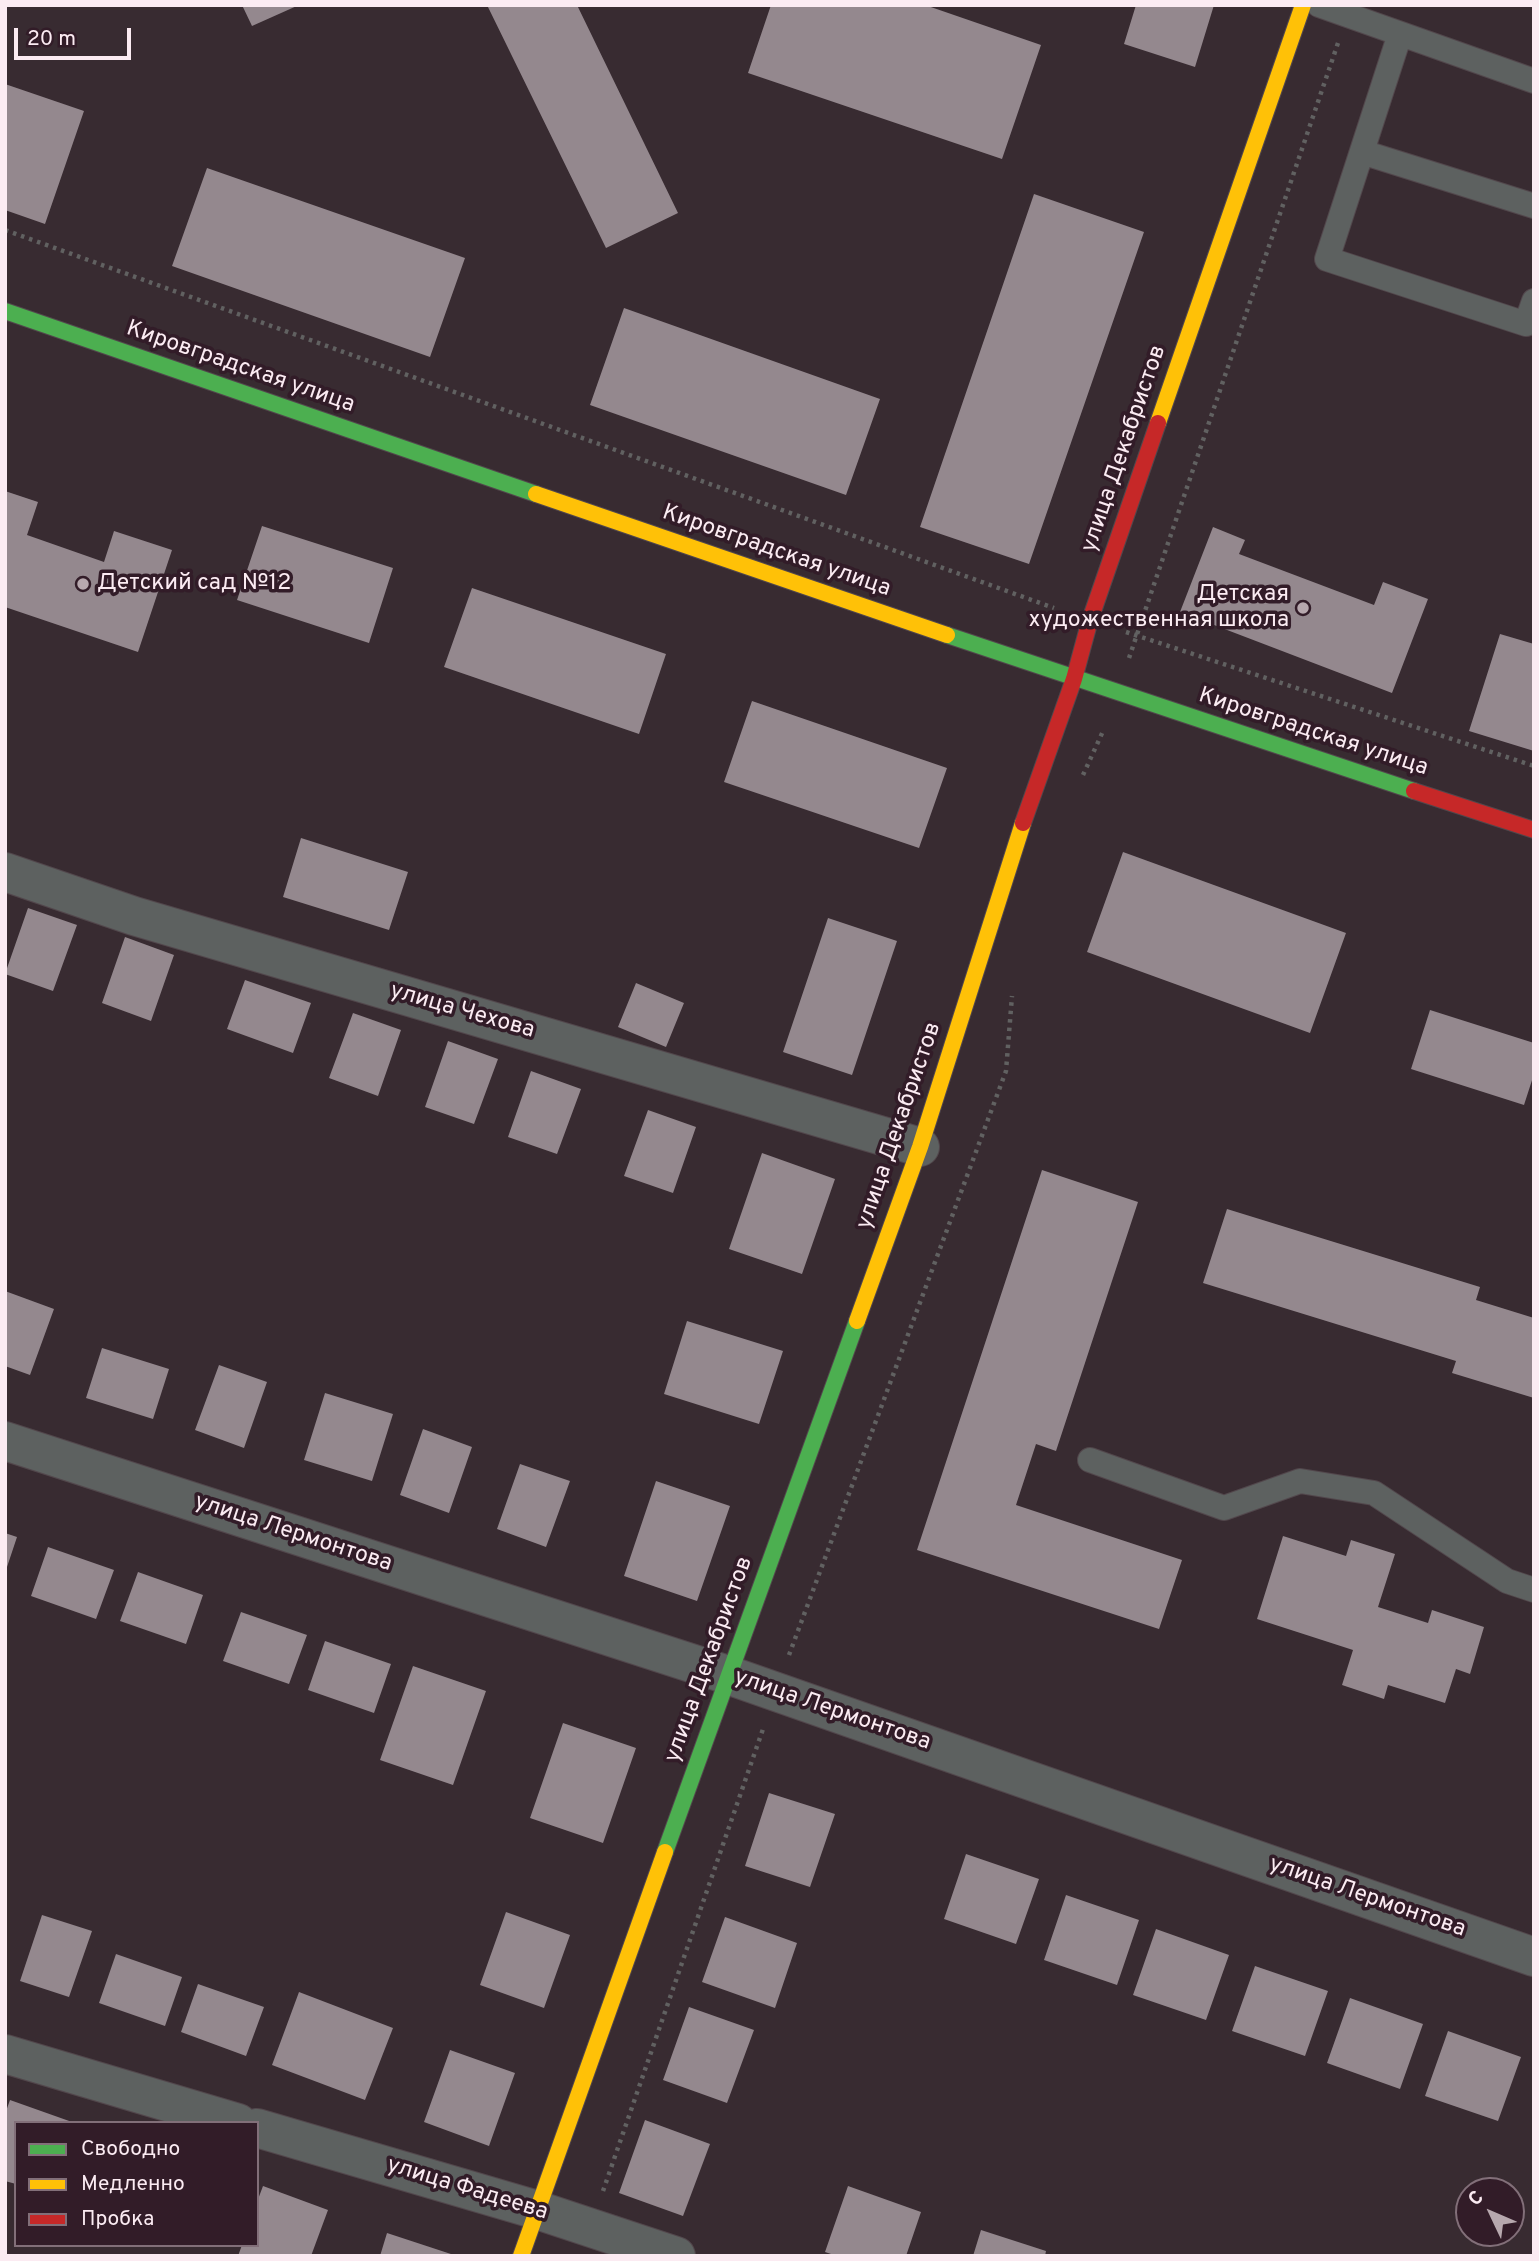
<!DOCTYPE html>
<meta charset="utf-8">
<style>
body{margin:0}
#map{position:relative;width:1539px;height:2261px;overflow:hidden;background:#382b31;font-family:Overpass,sans-serif}
canvas{display:block}
.frame{position:absolute;inset:0;border:7px solid #fbebf2;pointer-events:none}
.legend{position:absolute;left:14px;top:2121px;width:245px;height:126px;box-sizing:border-box;background:#321c28;border:2px solid #826f79;margin:0;padding:9px 12px;list-style:none;font-size:21px;color:#fbebf2}
.legend li{display:flex;align-items:center;gap:14px;height:35px}
.legend b{width:35px;border:2px solid #826f79}
.north{position:absolute;left:1455px;top:2177px;width:70px;height:70px;box-sizing:border-box;background:#321c28;border:2px solid #826f79;border-radius:50%;rotate:314deg;font-size:19px;font-weight:700;line-height:28px;text-align:center;color:#fbebf2}
.north::after{content:'';display:block;margin:auto;width:24px;height:32px;background:#b7a8ae;clip-path:polygon(50% 0,100% 100%,50% 72%,0 100%)}
.scale{position:absolute;left:14px;top:28px;width:117px;height:32px;box-sizing:border-box;border:4px solid #fbebf2;border-top:0;padding-left:9px;font-size:21px;line-height:24px;white-space:nowrap;color:#fbebf2;-webkit-text-stroke:5px #321c28;paint-order:stroke}
</style>
<div id="map">
<canvas width="1539" height="2261"></canvas>
<div class="frame"></div>
<ul class="legend">
<li><b style="height:9px;background:#4caf50"></b>Свободно</li>
<li><b style="height:9px;background:#ffc107"></b>Медленно</li>
<li><b style="height:9px;background:#c62828"></b>Пробка</li>
</ul>
<div class="north">С</div>
<div class="scale">20 m</div>
</div>
<script>
const g = document.querySelector('canvas').getContext('2d');
g.lineJoin = 'round';
function fill(path, color) { g.fillStyle = color; g.fill(path, 'evenodd'); }
function strokePath(path, color, width, dash) { g.strokeStyle = color; g.lineWidth = width; g.lineCap = dash ? 'butt' : 'round'; g.setLineDash(dash || []); g.stroke(path); }
function label(font, color, halo, rows, align = 'center') {
  g.font = font + ' Overpass,sans-serif'; g.lineWidth = 7; g.setLineDash([]); g.textBaseline = 'middle'; g.strokeStyle = halo; g.fillStyle = color; for (const [text, x, y, turn = 0] of rows) {
    g.save(); g.translate(x, y); g.rotate((+turn || 0) * Math.PI / 180); g.textAlign = isNaN(turn) ? turn : align; if (halo) g.strokeText(text, 0, 0); g.fillText(text, 0, 0); g.restore();
  }
}
const building = new Path2D(`
 M242,5H299L252,26Z
 M487,5H577L678,213L606,248Z
 M771,5H925L1041,45L1002,159L748,73Z
 M1136,5H1214L1195,67L1124,44Z
 M5,84L84,111L45,224L5,210Z
 M207,168L465,258L430,357L172,266Z
 M1034,194L1144,232L1029,564L920,527Z
 M624,308L880,399L846,495L590,405Z
 M5,491L38,502L27,535L104,562L114,531L172,550L138,652L5,607Z
 M262,526L393,568L369,643L237,600Z
 M1213,527L1245,540L1239,554L1374,605L1383,582L1428,599L1392,693L1180,612Z
 M472,588L666,654L639,734L444,667Z
 M1500,634L1534,644V751L1469,731Z
 M752,701L947,768L919,848L724,782Z
 M301,838L408,872L389,930L283,897Z
 M1123,852L1346,933L1310,1033L1087,952Z
 M28,908L77,925L53,991L5,974Z
 M828,918L897,941L852,1075L783,1052Z
 M125,937L174,955L151,1021L102,1003Z
 M245,980L311,1003L293,1053L227,1029Z
 M636,983L684,1003L666,1047L618,1027Z
 M1430,1010L1534,1043V1074L1524,1105L1411,1069Z
 M353,1013L401,1030L378,1096L329,1078Z
 M448,1041L498,1059L474,1124L425,1107Z
 M531,1071L581,1089L557,1154L508,1137Z
 M648,1110L696,1127L673,1193L624,1176Z
 M762,1153L835,1179L802,1274L729,1249Z
 M1042,1170L1138,1202L1056,1451L1036,1444L1016,1505L1182,1560L1159,1629L917,1550Z
 M1227,1209L1480,1287L1476,1300L1534,1318V1398L1452,1373L1456,1361L1203,1283Z
 M5,1291L54,1309L30,1375L5,1366Z
 M687,1321L783,1351L759,1424L664,1394Z
 M102,1348L169,1369L153,1419L86,1398Z
 M219,1365L267,1382L244,1448L195,1430Z
 M325,1393L393,1414L372,1481L304,1460Z
 M423,1429L472,1447L449,1513L400,1495Z
 M520,1464L570,1481L546,1547L497,1529Z
 M656,1481L730,1506L697,1601L624,1576Z
 M5,1533L17,1537L6,1570H5Z
 M1283,1536L1346,1556L1351,1540L1395,1554L1378,1607L1428,1623L1432,1610L1484,1627L1470,1674L1456,1669L1445,1703L1388,1685L1384,1699L1342,1685L1353,1650L1257,1619Z
 M48,1547L114,1570L96,1619L31,1596Z
 M138,1572L203,1595L186,1644L120,1621Z
 M241,1612L307,1635L289,1684L223,1661Z
 M325,1641L391,1664L374,1713L308,1690Z
 M413,1666L486,1691L453,1785L380,1760Z
 M563,1723L636,1748L603,1843L530,1818Z
 M769,1793L835,1814L810,1887L745,1866Z
 M966,1854L1039,1879L1016,1944L944,1919Z
 M1066,1895L1139,1920L1117,1985L1044,1960Z
 M506,1912L570,1935L544,2008L480,1985Z
 M42,1915L92,1931L69,1997L20,1981Z
 M725,1917L797,1943L775,2008L702,1982Z
 M1156,1929L1229,1955L1206,2020L1133,1995Z
 M116,1954L182,1977L165,2026L99,2003Z
 M1255,1966L1328,1991L1305,2056L1232,2031Z
 M198,1984L264,2007L246,2056L181,2032Z
 M299,1992L393,2028L365,2100L272,2065Z
 M1350,1998L1423,2024L1400,2089L1327,2063Z
 M689,2007L754,2030L727,2103L663,2080Z
 M1448,2031L1521,2057L1498,2121L1425,2096Z
 M450,2050L515,2073L489,2146L424,2122Z
 M10,2100L72,2122L16,2123V2184L5,2181V2114Z
 M645,2120L710,2144L683,2216L619,2193Z
 M263,2186L328,2210L311,2256H238L242,2245H257V2202Z
 M848,2186L921,2212L906,2256H837L825,2252Z
 M981,2230L1046,2251L1045,2256H973Z
 M387,2233L454,2255V2256H380Z`);
const path = new Path2D(`
 M5,230L1054,608
 M1126,632L1534,766
 M1129,658L1338,43
 M1083,775L1104,729
 M789,1655L1006,1071L1012,996
 M603,2191L763,1729`);
const lane = new Path2D(`
 M1319,5L1534,81
 M1400,34L1327,259L1526,324L1534,301
 M1362,152L1534,206
 M1090,1460L1224,1508L1300,1481L1374,1493L1507,1581L1534,1590`);
const street = new Path2D(`
 M5,872L134,916L920,1147
 M5,1441L728,1675L1534,1957
 M5,2054L238,2123
 M257,2128L537,2210L676,2256`);
const fast = new Path2D(`
 M5,311L536,494
 M947,635L1414,791
 M665,1852L857,1321`);
const slow = new Path2D(`
 M1158,423L1303,5
 M536,494L947,635
 M857,1321L920,1147L1023,823
 M521,2256L665,1852`);
const jam = new Path2D(`
 M1414,791L1534,830
 M1023,823L1074,679L1090,620L1158,423`);
const markers = [
 [83,584,7,"#b7a8ae"],
 [1303,608,7,"#b7a8ae"]
];
const streetNames = [
 ["Кировградская улица",240,368,19],
 ["улица Декабристов",1125,449,-71],
 ["Кировградская улица",776,552,19],
 ["Кировградская улица",1313,733,18],
 ["улица Чехова",462,1012,16],
 ["улица Декабристов",900,1126,-71],
 ["улица Лермонтова",293,1534,18],
 ["улица Декабристов",710,1660,-70],
 ["улица Лермонтова",832,1711,19],
 ["улица Лермонтова",1367,1898,19],
 ["улица Фадеева",467,2190,17]
];
const poiNames = [
 ["Детский сад №12",97,584],
 ["Детская",1289,595,"right"],
 ["художественная школа",1289,621,"right"]
];
fill(building, '#94888e');
strokePath(lane, '#52474c', 26);
strokePath(street, '#52474c', 40);
strokePath(fast, '#52474c', 18);
strokePath(slow, '#52474c', 18);
strokePath(jam, '#52474c', 18);
strokePath(path, '#616161', 4.5, [3.5, 5]);
strokePath(lane, '#5d6160', 24);
strokePath(street, '#5d6160', 38);
strokePath(fast, '#4caf50', 16);
strokePath(slow, '#ffc107', 16);
strokePath(jam, '#c62828', 16);
for (const [x, y, r, color] of markers) { const dot = new Path2D(); dot.arc(x, y, r, 0, 2 * Math.PI); g.fillStyle = color; g.fill(dot); strokePath(dot, '#321c28', 2.5); }
label('23px', '#fbebf2', '#321c28', streetNames);
label('23px', '#fbebf2', '#321c28', poiNames, 'left');
</script>
